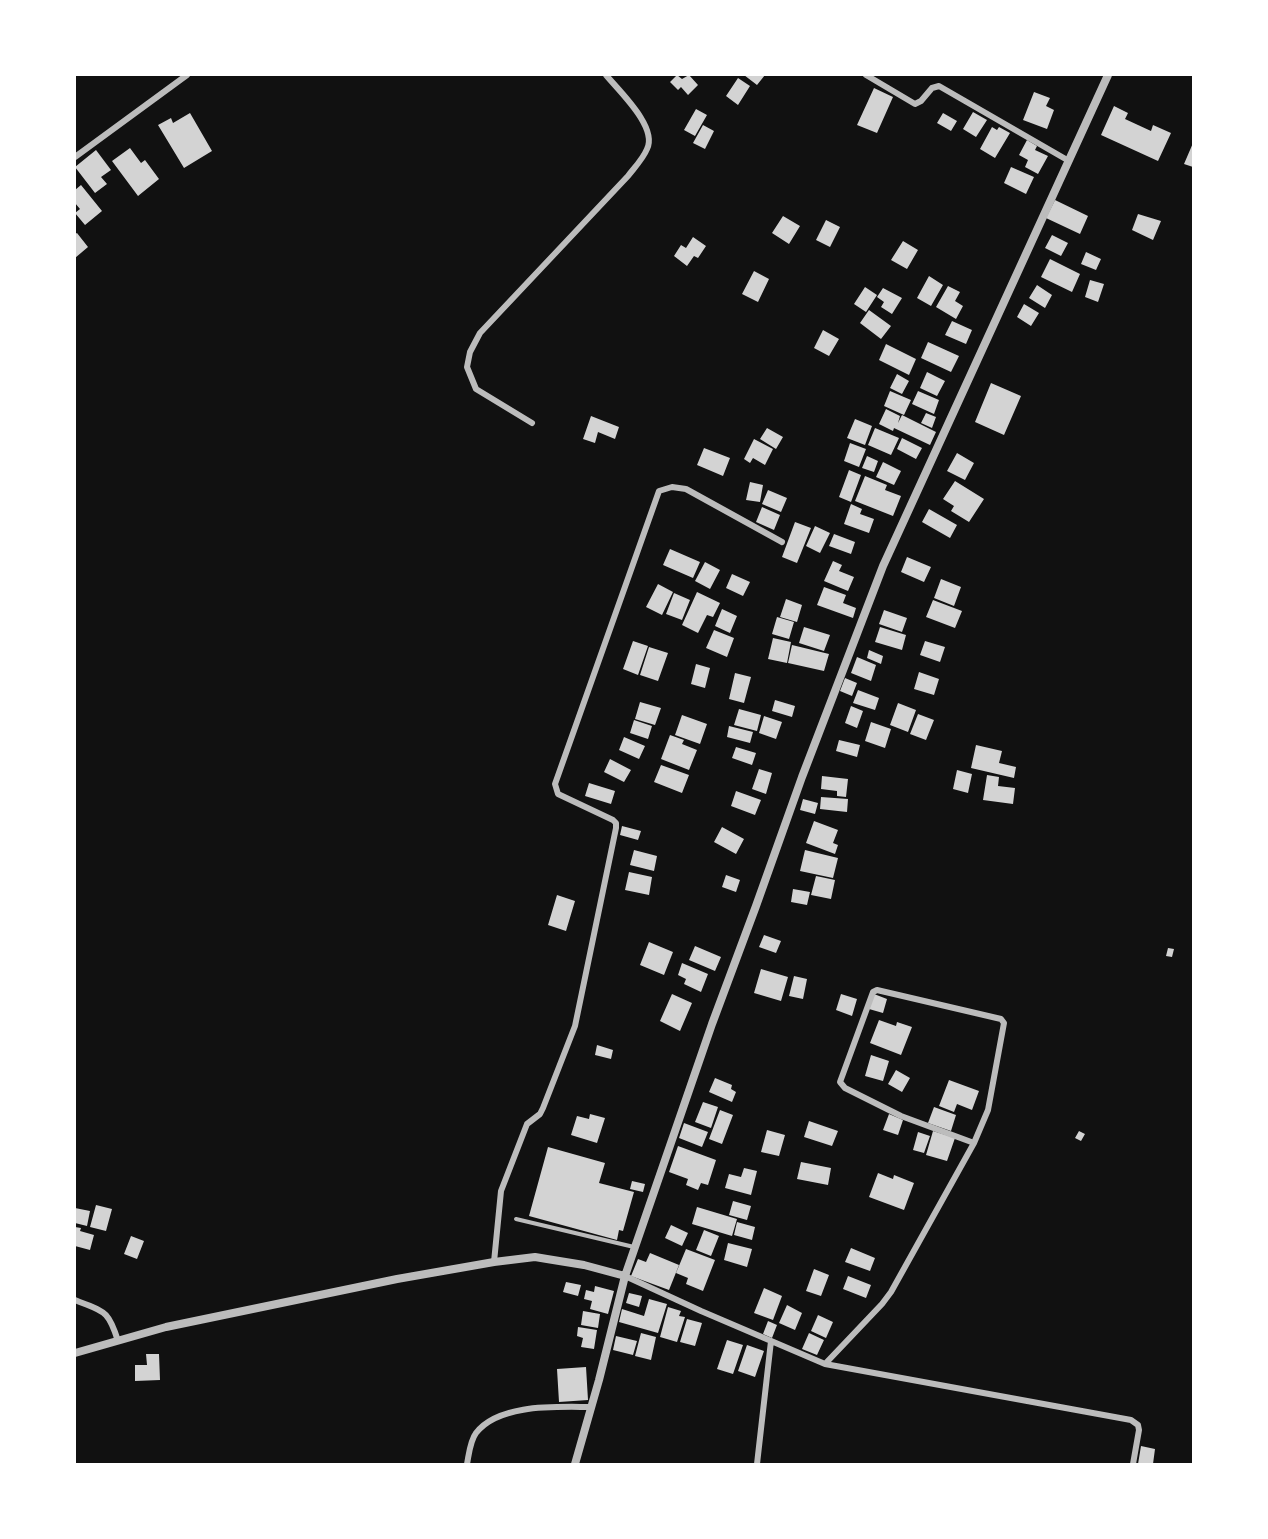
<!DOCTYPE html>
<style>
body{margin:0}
#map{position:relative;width:1268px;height:1539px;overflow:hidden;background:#111;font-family:"DejaVu Sans",sans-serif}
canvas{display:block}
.frame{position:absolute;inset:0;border:76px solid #fff;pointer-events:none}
</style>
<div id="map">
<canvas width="1268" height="1539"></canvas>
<div class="frame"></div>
</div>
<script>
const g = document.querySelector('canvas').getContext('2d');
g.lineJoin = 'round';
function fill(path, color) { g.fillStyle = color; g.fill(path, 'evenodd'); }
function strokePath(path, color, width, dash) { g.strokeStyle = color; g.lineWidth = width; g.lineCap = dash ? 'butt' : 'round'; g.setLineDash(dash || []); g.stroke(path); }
const building = new Path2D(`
 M677,75L682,79L689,75L698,85L688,95L681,87L678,90L670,82Z
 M744,75H765L757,85Z
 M738,78L750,86L738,105L726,96Z
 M874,88L893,97L877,133L857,125Z
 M1034,92L1050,98L1046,106L1054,110L1047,129L1023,120Z
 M1114,106L1128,113L1125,119L1151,131L1153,125L1171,133L1158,161L1101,135Z
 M696,109L707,115L695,136L684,130Z
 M973,112L987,120L976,137L963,129Z
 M190,113L212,151L184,168L158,125L171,118L173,123Z
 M943,113L957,121L951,131L937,123Z
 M703,125L714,131L705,149L693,143Z
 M992,127L997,130L999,127L1010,133L995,158L980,149Z
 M1027,140L1037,146L1035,150L1048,156L1038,174L1025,167L1028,160L1019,155Z
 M1193,143V167L1184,164Z
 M130,148L141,163L145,160L159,179L138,196L112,161Z
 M96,150L111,170L101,177L107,184L95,193L75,167Z
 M1011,167L1034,177L1026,194L1004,183Z
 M81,185L102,211L85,225L75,213L80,209L75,203V190Z
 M1055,200L1088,216L1080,234L1046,218Z
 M1138,214L1161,221L1153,240L1132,230Z
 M783,216L800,226L789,244L772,233Z
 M826,220L840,227L830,247L816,240Z
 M77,233L88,247L75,258V234Z
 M1052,235L1068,243L1061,256L1045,248Z
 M693,237L706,246L698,258L694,256L687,266L674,256L681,245L686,248Z
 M903,241L918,250L907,269L891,260Z
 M1086,252L1101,259L1096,270L1081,264Z
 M1050,259L1080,274L1072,292L1041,277Z
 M754,271L769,279L758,302L742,294Z
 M929,276L943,285L931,306L917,298Z
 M1090,280L1104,284L1098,302L1085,297Z
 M1037,285L1052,295L1045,308L1029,298Z
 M948,286L960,292L955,301L963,306L956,319L936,307Z
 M865,287L877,295L866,312L854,304Z
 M883,288L902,298L892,314L881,307L884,302L877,297Z
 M1024,304L1039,313L1031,326L1017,317Z
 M869,310L891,326L881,339L860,323Z
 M952,321L972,330L966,344L945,335Z
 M823,330L839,339L829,356L814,348Z
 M928,342L959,356L951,372L921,358Z
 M886,344L916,359L909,375L879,360Z
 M927,372L945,381L937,396L920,388Z
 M897,374L909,381L902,394L890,388Z
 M991,383L1021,396L1004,435L975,422Z
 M890,391L911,400L904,415L884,406Z
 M918,391L939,400L934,414L912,404Z
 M886,409L900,416L898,423L902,415L936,432L930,445L894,428L893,431L879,424Z
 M926,413L936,417L932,428L921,423Z
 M591,416L619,427L615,439L598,432L595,443L583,439Z
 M855,419L872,426L865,445L847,438Z
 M767,428L783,437L776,449L760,439Z
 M875,428L899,438L891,455L868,445Z
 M902,438L922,448L916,459L897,449Z
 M754,439L773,449L765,465L753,458L750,463L744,459Z
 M850,443L866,449L859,467L844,461Z
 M704,448L730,458L723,476L697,465Z
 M957,453L974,463L965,480L947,471Z
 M867,456L878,461L874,472L862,468Z
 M883,462L901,471L894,485L876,477Z
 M849,470L861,475L851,502L839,497Z
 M865,476L887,485L885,490L901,496L893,516L855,501Z
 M955,481L984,499L969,522L951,511L954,506L943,499Z
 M750,482L763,485L760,502L746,500Z
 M768,490L787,498L781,512L762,504Z
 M851,504L862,509L860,514L874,519L869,533L844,524Z
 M762,507L780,515L774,530L756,522Z
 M929,509L957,525L950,538L922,522Z
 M795,522L811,528L797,563L782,557Z
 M815,526L830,533L820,553L806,546Z
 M834,534L855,542L851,554L829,546Z
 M670,549L700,562L693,578L663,565Z
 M907,557L931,567L924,582L901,572Z
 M833,561L842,565L839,571L854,577L848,591L824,581Z
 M705,562L720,570L710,589L695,581Z
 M732,574L750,582L743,596L726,588Z
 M941,579L961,587L954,606L934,598Z
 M658,584L673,592L662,615L646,607Z
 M824,587L846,595L843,603L856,608L853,618L817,605Z
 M697,592L720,603L713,617L707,615L698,633L682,625Z
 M674,593L690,600L682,620L666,614Z
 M786,599L802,605L797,622L780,617Z
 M933,600L962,611L955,628L926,617Z
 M722,609L737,616L730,633L715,626Z
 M884,610L907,618L902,632L879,624Z
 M777,617L794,622L789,639L772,634Z
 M804,627L830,635L824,651L799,643Z
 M880,627L906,635L902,650L875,642Z
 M714,630L734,638L727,657L706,648Z
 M773,638L791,642L787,663L768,659Z
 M633,641L648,646L638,675L623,669Z
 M925,641L945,647L940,662L920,655Z
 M792,645L829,654L824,671L788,663Z
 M649,647L668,653L658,681L640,675Z
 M869,650L883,656L881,664L867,658Z
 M857,657L876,665L871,681L851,673Z
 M696,664L710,668L705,688L691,684Z
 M919,672L939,679L934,695L914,689Z
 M735,673L751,677L744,703L729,699Z
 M845,678L857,683L852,696L840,691Z
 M858,690L879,698L875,710L853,703Z
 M775,700L795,706L792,717L772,711Z
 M640,702L661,708L655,725L635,719Z
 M898,703L916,710L908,732L890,725Z
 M851,706L863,711L857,728L845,723Z
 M739,709L761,715L757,731L734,725Z
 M918,714L934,720L926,740L910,734Z
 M682,715L707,724L700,744L675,735Z
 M764,716L782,722L776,739L759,733Z
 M634,720L652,726L648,739L630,733Z
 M871,722L891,729L885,748L865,741Z
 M729,726L753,732L750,743L727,737Z
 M670,735L684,740L682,744L697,750L689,770L661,759Z
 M624,737L645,746L639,759L619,750Z
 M839,740L860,745L857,757L836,751Z
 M976,745L1002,751L999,763L1016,767L1014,778L971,768Z
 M736,747L756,753L752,765L732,758Z
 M610,759L631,770L624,782L604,772Z
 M661,765L689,775L682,793L654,782Z
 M759,769L772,773L766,794L752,789Z
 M957,770L972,774L968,793L953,789Z
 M987,775L999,777L998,786L1015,788L1013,804L983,800Z
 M822,776L848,779L846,797L837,796V791L821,789Z
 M589,783L615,791L611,804L585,796Z
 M736,791L761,800L755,815L731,806Z
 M821,797L848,799L847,812L820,809Z
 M803,799L818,803L815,814L800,810Z
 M814,821L838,830L833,843L838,845L835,854L806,843Z
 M622,826L641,831L638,840L620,835Z
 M722,827L744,839L736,854L714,842Z
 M634,850L657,856L654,871L630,865Z
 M805,850L838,858L833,878L800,871Z
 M629,872L652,877L649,895L625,890Z
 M726,875L740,880L736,892L722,887Z
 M816,876L835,880L831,899L811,895Z
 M793,889L810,892L807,905L791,902Z
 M557,895L575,901L566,931L548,925Z
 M764,935L781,941L776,953L759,947Z
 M649,942L673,952L664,975L640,965Z
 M695,946L721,957L715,971L689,960Z
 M1168,948L1174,949L1172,957L1166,956Z
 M682,963L708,974L701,992L684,984L686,979L678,975Z
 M761,969L788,977L781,1001L754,993Z
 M794,976L807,979L803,999L789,996Z
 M672,994L692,1003L680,1031L660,1021Z
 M841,994L857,999L852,1016L836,1010Z
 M874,994L887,999L883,1013L869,1009Z
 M879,1020L896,1026L897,1022L912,1027L901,1055L870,1043Z
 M597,1045L613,1050L611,1059L595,1055Z
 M871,1055L889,1061L883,1081L865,1076Z
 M896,1070L910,1078L902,1092L888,1084Z
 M715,1078L732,1085L731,1089L736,1092L732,1102L709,1092Z
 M949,1080L979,1091L972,1110L957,1104L954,1112L939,1106Z
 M703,1102L718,1107L711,1128L695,1122Z
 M934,1107L956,1115L951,1131L928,1123Z
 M720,1110L733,1115L722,1144L709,1139Z
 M590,1114L605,1118L597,1143L571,1135L577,1116L589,1119Z
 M889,1114L903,1120L898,1135L883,1130Z
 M809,1121L838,1131L832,1146L804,1137Z
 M684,1123L708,1132L702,1147L679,1138Z
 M767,1130L785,1135L779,1156L761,1152Z
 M933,1131L955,1138L947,1161L926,1155Z
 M1079,1131L1085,1134L1081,1141L1075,1138Z
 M918,1132L930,1136L924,1153L913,1150Z
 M678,1146L716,1160L708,1185L701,1183L698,1190L686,1185L688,1179L669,1172Z
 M548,1147L605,1163L599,1183L634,1192L623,1231L619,1230L617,1240L529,1216Z
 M801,1162L831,1168L828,1185L797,1179Z
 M744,1168L757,1171L751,1195L725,1188L729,1174L741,1177Z
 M878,1173L893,1179L894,1175L914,1183L904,1210L869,1197Z
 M632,1181L645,1184L643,1192L630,1189Z
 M733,1201L751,1206L747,1220L729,1215Z
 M96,1205L112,1209L106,1231L90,1227Z
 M697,1207L737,1219L732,1236L692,1224Z
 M75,1208L90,1211L87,1226L75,1223Z
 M737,1222L755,1227L752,1240L734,1235Z
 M671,1225L688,1233L682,1246L665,1238Z
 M75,1227L81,1228L80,1231L94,1235L90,1250L75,1246Z
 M704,1230L719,1236L711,1256L696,1250Z
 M131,1236L144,1241L137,1259L124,1254Z
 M728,1243L752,1249L747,1267L724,1260Z
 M851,1248L875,1258L870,1271L845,1262Z
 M686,1249L715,1260L703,1291L686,1284L688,1278L676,1273Z
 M650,1253L679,1265L669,1290L631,1276L638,1259L646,1262Z
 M814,1269L829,1275L821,1296L806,1291Z
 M848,1276L871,1285L866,1298L843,1289Z
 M566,1282L581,1285L578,1296L563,1292Z
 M595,1286L614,1291L608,1314L590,1309L592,1301L584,1299L586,1290L594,1292Z
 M764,1288L782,1296L773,1320L754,1313Z
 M629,1293L642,1296L639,1307L626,1303Z
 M649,1299L667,1304L658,1333L619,1322L622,1309L644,1316Z
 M787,1305L802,1313L795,1330L779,1323Z
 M668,1307L681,1311L679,1316L685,1317L677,1342L660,1337Z
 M583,1311L600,1314L598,1328L581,1325Z
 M818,1315L833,1322L826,1338L811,1331Z
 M687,1319L702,1323L695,1346L680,1342Z
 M768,1321L777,1325L772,1338L763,1334Z
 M578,1327L597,1330L594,1349L581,1347L583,1338L577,1336Z
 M641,1333L656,1337L651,1360L635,1356Z
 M809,1333L824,1340L817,1355L802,1349Z
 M616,1336L637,1341L633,1355L613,1350Z
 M727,1340L743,1345L733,1374L717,1369Z
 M747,1345L764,1351L755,1377L738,1371Z
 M146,1354H159L160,1380L135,1381V1365H147Z
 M586,1367L588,1400L559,1402L557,1369Z
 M1141,1446L1155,1449L1153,1464H1138Z`);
const service = new Path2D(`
 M516,1219L634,1247`);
const minor = new Path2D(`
 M866,75L915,104L921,101L932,88L939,86L1069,161
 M75,157L187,75
 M532,423L476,389L467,367L470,352L480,333L628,176C634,168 643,159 647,149C658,127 619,91 606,75
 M494,1262L501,1191L527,1124L540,1114L543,1108L575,1026L616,828V823L613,820L558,794L555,784L659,491L672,487L686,489L782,542
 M625,1276L701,1311L825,1364L882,1304L891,1292L974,1143L988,1110L1004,1023L1001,1019L877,990L873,992L840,1082L845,1088L901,1116L974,1143
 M75,1300C104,1312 108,1309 118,1341
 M825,1364L1131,1420L1138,1425L1139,1430L1133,1464
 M467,1464C469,1454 470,1441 476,1433C499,1403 558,1407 591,1407
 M757,1464L771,1341`);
const tertiary = new Path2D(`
 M75,1353L166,1327L397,1279L494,1262L535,1257L547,1259L584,1265L625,1276
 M575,1464L599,1380L625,1276L712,1024L756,906L802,777L883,566L1108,75`);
fill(building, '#d3d3d3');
strokePath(service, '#bcbcbc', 4);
strokePath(minor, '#bcbcbc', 6);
strokePath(tertiary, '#bcbcbc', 8);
</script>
